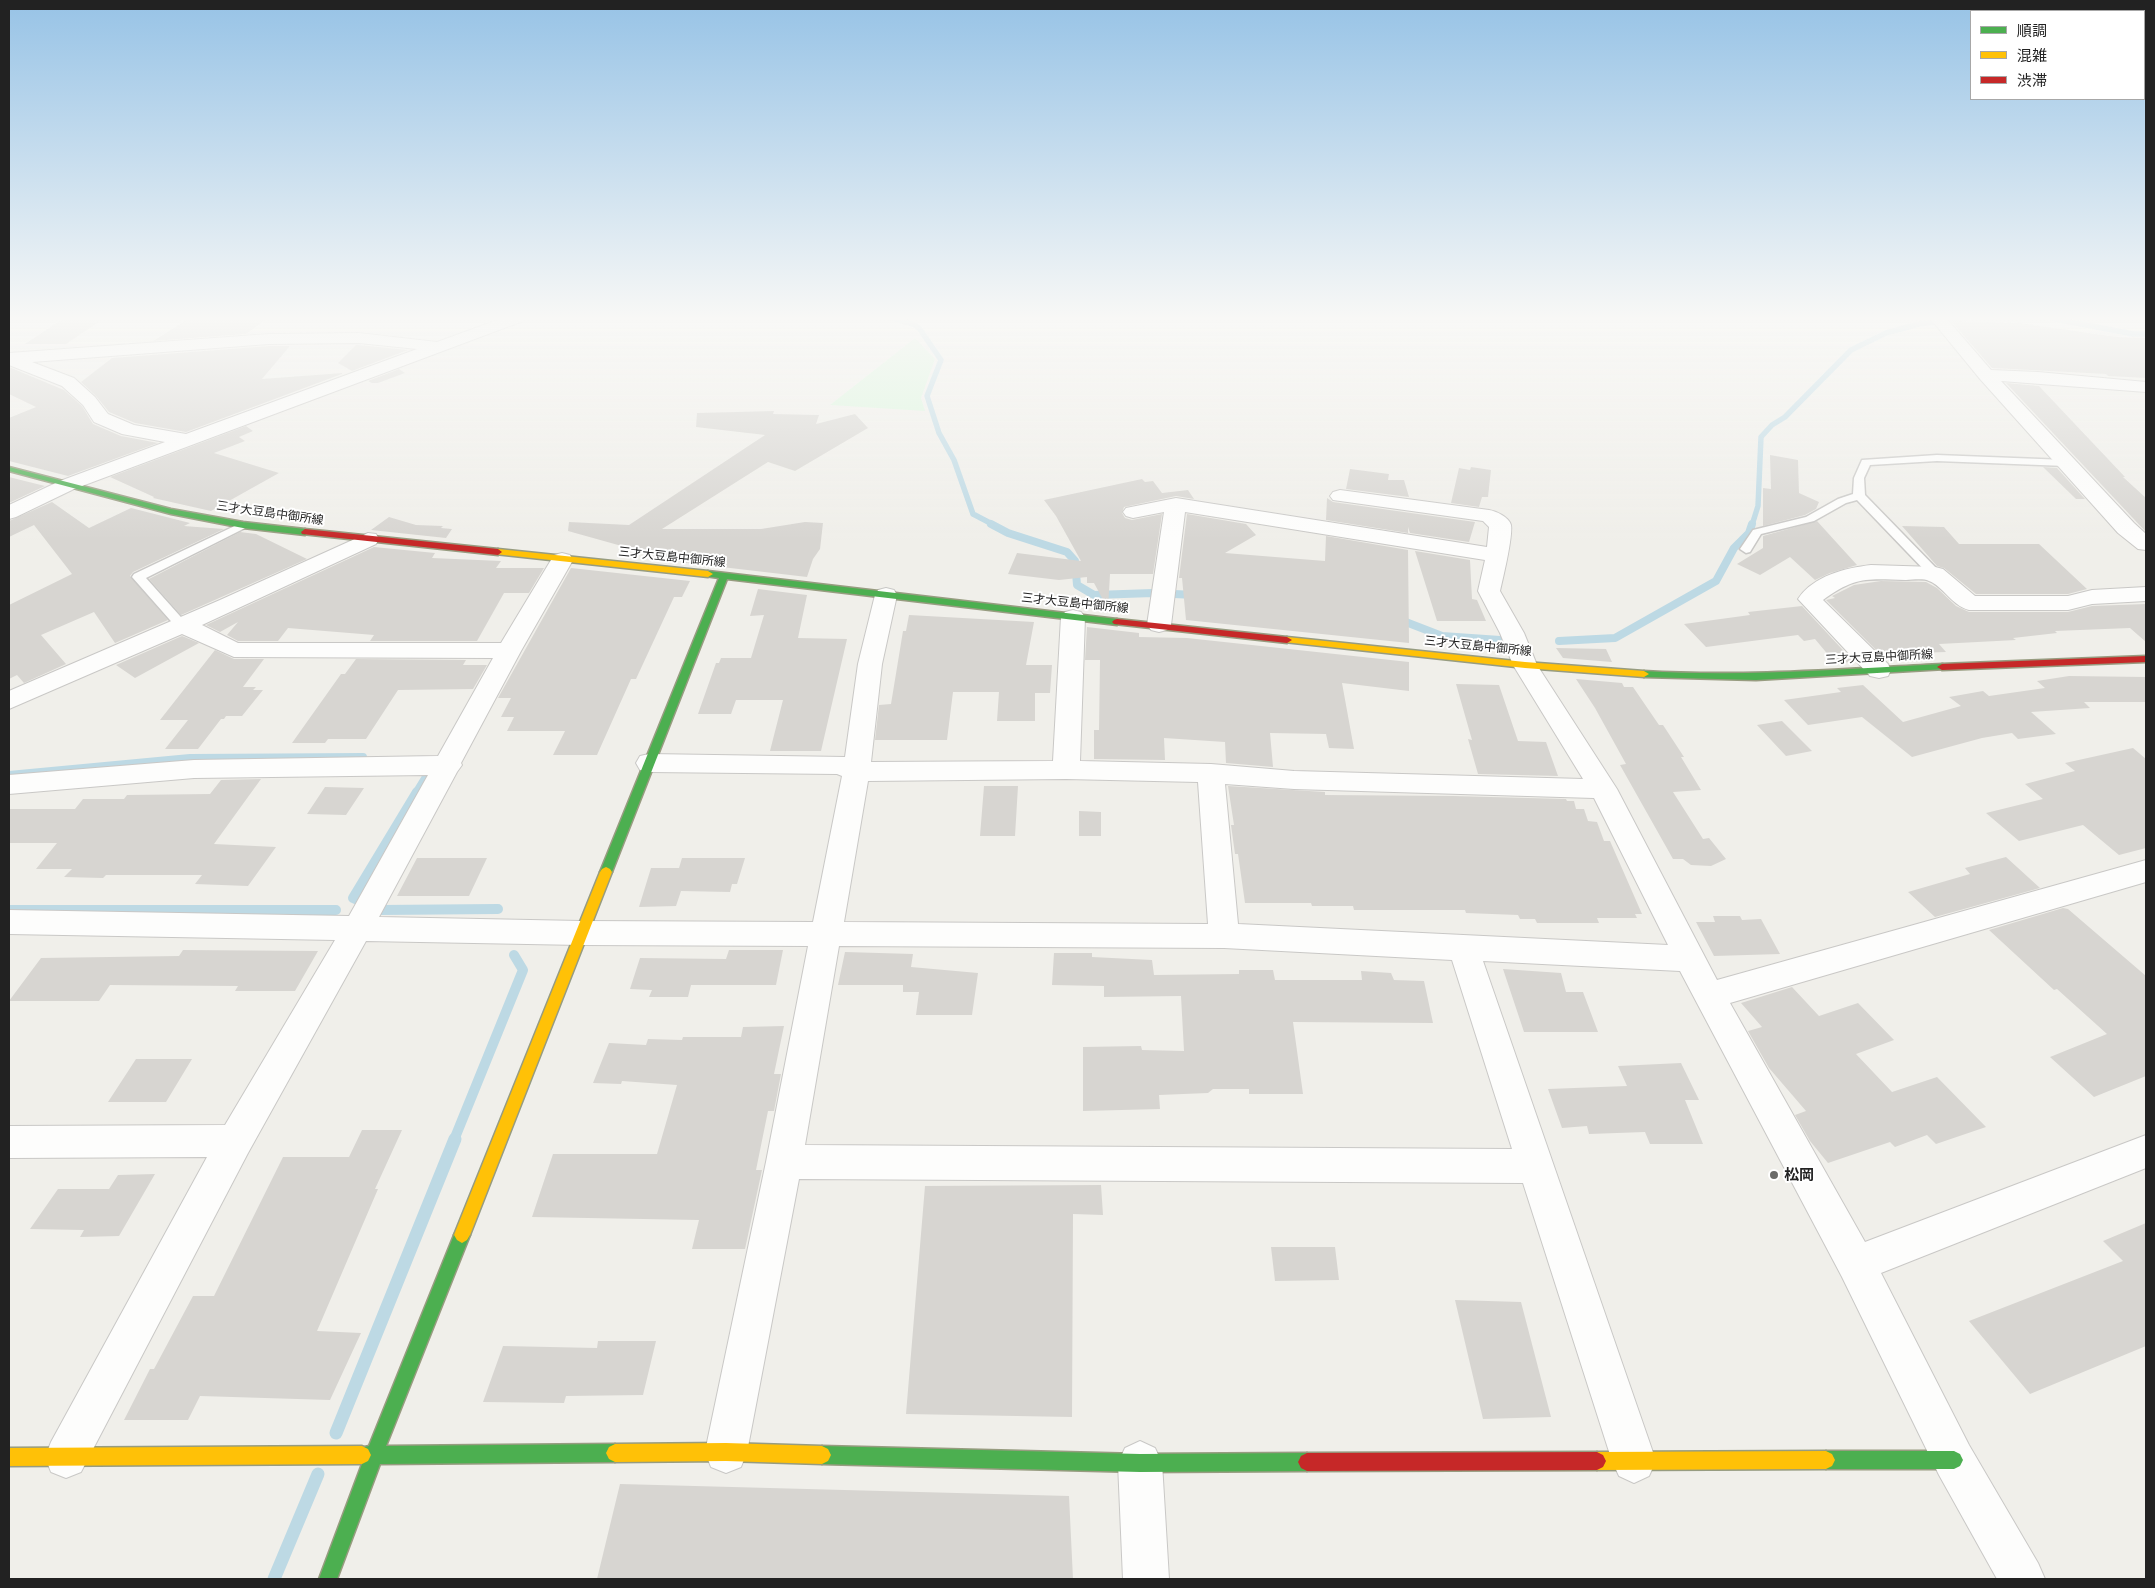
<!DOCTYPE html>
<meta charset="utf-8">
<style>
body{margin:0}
#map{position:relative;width:2155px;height:1588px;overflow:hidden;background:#f0efea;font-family:Lato,"Noto Sans JP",sans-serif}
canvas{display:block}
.frame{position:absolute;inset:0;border:10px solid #222;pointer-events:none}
.legend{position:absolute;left:1970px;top:10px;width:175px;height:90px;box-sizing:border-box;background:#fff;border:1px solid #a7a7a7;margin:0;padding:6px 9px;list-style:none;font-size:15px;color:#222}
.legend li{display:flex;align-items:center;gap:10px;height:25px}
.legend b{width:25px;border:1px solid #a7a7a7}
</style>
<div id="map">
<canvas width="2155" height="1588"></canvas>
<div class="frame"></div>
<ul class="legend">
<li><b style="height:6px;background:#4caf50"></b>順調</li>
<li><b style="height:6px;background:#ffc107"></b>混雑</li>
<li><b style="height:6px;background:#c62828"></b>渋滞</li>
</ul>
</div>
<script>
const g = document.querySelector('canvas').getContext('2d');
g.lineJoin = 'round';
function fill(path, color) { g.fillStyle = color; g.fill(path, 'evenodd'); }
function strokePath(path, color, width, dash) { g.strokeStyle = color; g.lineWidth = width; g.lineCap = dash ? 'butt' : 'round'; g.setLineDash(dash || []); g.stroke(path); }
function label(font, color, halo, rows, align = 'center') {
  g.font = font + ' Lato,"Noto Sans JP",sans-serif'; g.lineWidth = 4; g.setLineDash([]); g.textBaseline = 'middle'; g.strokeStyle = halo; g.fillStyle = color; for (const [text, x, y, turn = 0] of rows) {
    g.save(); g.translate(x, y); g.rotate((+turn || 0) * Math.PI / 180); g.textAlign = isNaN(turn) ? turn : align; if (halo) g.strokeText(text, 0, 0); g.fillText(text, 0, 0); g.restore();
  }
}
const park = new Path2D(`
 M915,338L935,359L921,398L925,411L830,405Z`);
const streamFar3 = new Path2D(`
 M892,318L913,324L919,328L941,360L927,396L939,433L954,460L973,514L994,525
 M2050,318L2133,334H2146
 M1752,525L1758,506L1761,437L1772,425L1785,417L1851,350L1886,333L1919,324L1968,318`);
const streamFar2 = new Path2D(`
 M991,524L1008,533L1067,552L1075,561L1077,585L1094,595L1153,593L1195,595
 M1398,619L1442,636L1500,640
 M1559,641L1615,638L1716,581L1734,548L1749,533L1752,524
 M9,775L190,758L363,757
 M416,793L427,775`);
const streamFar1 = new Path2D(`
 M417,792L353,898L380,910L498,909
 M9,910H336
 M454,1140L523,970L514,955`);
const stream = new Path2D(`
 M336,1433L455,1139
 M274,1579L318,1474`);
const building = new Path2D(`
 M64,318H105L66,344H25Z
 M190,318H268L246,334L153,341Z
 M1951,321L2019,323L2117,337L2146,338V378L2108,376L2106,374L1992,368Z
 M356,345H359L408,350L352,371L338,363Z
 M269,346H290L262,379L342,373V374L186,432L135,423L109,412L96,396L81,382L112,358Z
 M9,367L64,390L82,406L93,424L121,436L158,443L68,476L9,461V418L36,407L9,394Z
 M399,369L405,373L378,383H372L368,381Z
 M2006,383L2039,386L2125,477H2123L2146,498V532Z
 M774,411L773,414L819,415L816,424L855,414L868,428L795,471L768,462L662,529H761L805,522L823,523L820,549L813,559L807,577L679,562L568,531L569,522L629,525L765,435L696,427L697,413Z
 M246,426L253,431L239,437L245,441L214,453L279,473L211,511L153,498L154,497L110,477Z
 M1770,455L1798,460L1799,493L1819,502L1816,509L1805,515L1763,526V488L1771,489Z
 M1471,467L1491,470L1488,497H1482L1479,507L1451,503L1459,468L1470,470Z
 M2043,467L2057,468L2085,499H2076Z
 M1350,469L1389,474L1388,480H1404L1409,497L1346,489Z
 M9,477L45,486L9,503Z
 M1142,479L1145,482L1153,481L1162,493L1188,490L1194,499L1176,496L1124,507L1122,513L1125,518L1132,520L1162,514L1153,574H1110L1108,609L1094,583H1087V577L1059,580L1008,574L1017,553L1081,561L1056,516L1044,500Z
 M1327,498L1333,502L1475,522L1469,542L1410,533L1408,527V533L1326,520Z
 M52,502L89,528L131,508L190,523L184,526L224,529L133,572L130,576L168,620L115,643L94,612L41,635L66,664L24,683L17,675L9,679V605L72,574L34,525L9,537V521Z
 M1187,514L1246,524L1256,535L1225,553L1325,561L1326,536L1408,550L1409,643L1186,620L1182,578H1179Z
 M389,517L416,525L443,526L441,528L452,529L446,538L371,530Z
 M1817,521L1857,565L1830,573L1815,580L1790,557L1760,575L1737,564L1763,548V536Z
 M1902,526L1944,527L1959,544H2039L2087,589L2068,594H1976L1944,568L1937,566Z
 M240,532L256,534L307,559L181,615L149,579Z
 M374,547L435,553L432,558L501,561L496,568H544L529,593H504L477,641H370L374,635L288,628L278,641H238L227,635L238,622L220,632L206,625Z
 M1415,551L1470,560L1472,599L1477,600L1486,621H1437Z
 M571,568L690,581L682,597H674L636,679H631L597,755H553L565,731H507L514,717H501L511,698H498Z
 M1881,581L1926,582L1937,588L1956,606L1969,612H2068L2092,606L2146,604V642L2130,628L2055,631L2057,633L2013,638L2016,640L1939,644L1946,652L1880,654L1826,600L1835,598L1832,596L1854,585Z
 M758,589L807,595L798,638L847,639L821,751H770L783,700H736L731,714H698L716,663H719L721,658H751L764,615L750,616Z
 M1802,606L1854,662L1835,663L1815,639L1804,641L1798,635L1706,647L1684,624L1750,615L1748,612Z
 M909,615L1034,622L1026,665H1052L1050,693H1035V721H997L999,692H953L947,740H875L879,705L891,704L903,631H906Z
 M1087,627L1139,633V637L1187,638L1409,662V691L1342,683L1354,749L1329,748L1326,734L1270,733L1273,767L1226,763L1225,742L1164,738L1165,760L1094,759V730H1099L1100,660H1085Z
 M182,636L199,643L135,678L116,665Z
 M1556,648L1606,649L1612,662L1563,658Z
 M215,650L234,659H264L243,687H256L253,690H263L242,716H226L224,719H221L198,749H165L188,720H160Z
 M356,659L466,660L463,665H487L473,689L398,690L366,739H328L325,743H292L341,674H345Z
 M2069,676L2146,677V702H2084L2090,708L2031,712L2056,734L2018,739L2012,733L1982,738L1912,757L1862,717L1808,725L1784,700L1841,692L1837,688L1863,685L1903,722L1961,706L1949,697L1983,691L1989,696L2045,688L2037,681Z
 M1576,679L1622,683L1624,687H1633L1659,725H1663L1684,757H1681L1701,790L1673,792L1703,839L1709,838L1726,859L1711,866L1691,865L1683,859H1673L1620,765L1626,764L1595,708Z
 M1456,684L1499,685L1518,741L1546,742L1558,776L1478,774L1468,739L1472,740Z
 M1782,721L1812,751L1786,756L1757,725Z
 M2133,748L2146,759V848L2119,855L2083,825L2019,841L1986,813L2043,799L2025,784L2075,771L2065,763Z
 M261,779L214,844L276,847L248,886L195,884L202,875H106L103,878L64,877L72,869H36L57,843H9V809H75L83,799H124L127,795L210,794L221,780Z
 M984,786H1018L1015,836H980Z
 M1228,786L1325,792V795L1453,796L1566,799L1567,801H1574L1576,809H1584L1588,821L1597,822L1604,841H1610L1642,914H1635L1637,918H1597L1599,923H1537L1535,919H1520L1518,915L1466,913L1465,910H1354L1353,906H1312L1311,903H1245L1238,854H1235L1231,825H1234Z
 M325,787L364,788L346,815L307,814Z
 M1079,811L1101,812V836H1079Z
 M2006,857L2040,888L1935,917L1908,892L1970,874L1965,868Z
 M417,858H487L469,896H397Z
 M682,858H745L737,884H732L730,892L681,891L676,906L639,907L651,868H679Z
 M2063,908L2068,909L2146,976V1076L2094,1097L2050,1057L2107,1034L2057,989L2054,990L1989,930Z
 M1713,916H1740L1742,920L1761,919L1780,954L1714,956L1696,922H1715Z
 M183,950L318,951L295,991H235L238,986L110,985L99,1001H9L41,958L179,956Z
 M729,950H783L776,985H691L688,997H649L652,990L630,989L640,958L726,959Z
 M845,952L913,954L911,967L978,973L972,1015H916L919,992H903V985H838Z
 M1054,953H1092V957L1152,960L1154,975L1239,974V970H1273L1275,980H1362L1361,971L1391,973L1394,980L1424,981L1433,1023L1293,1022L1303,1094H1249V1089H1213L1208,1093L1159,1095L1160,1109L1083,1111V1047L1141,1046L1142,1050L1184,1051L1181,996L1104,997V986L1052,985Z
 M1503,969L1561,973L1566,992H1583L1598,1032H1524Z
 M1792,987L1819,1016L1858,1003L1894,1040L1856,1054L1892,1092L1937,1077L1986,1127L1936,1144L1927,1135L1895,1147L1890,1142L1828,1163L1810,1141L1795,1115L1806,1111L1769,1068L1748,1031L1762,1027L1741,1003Z
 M784,1026L774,1074H781L774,1111H768L756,1170H762L745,1249H692L699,1220L532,1217L553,1154H657L677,1085L622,1081L621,1084L593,1083L609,1043L646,1045L648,1039L682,1040L683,1037H741L743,1027Z
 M136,1059H192L166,1102H108Z
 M1681,1063L1699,1100H1685L1703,1144H1650L1645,1132L1589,1134L1587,1126L1562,1128L1548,1089L1627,1086L1618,1066Z
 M362,1130H402L375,1189H378L317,1331L361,1333L330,1400L200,1396L188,1420H124L150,1369H154L193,1296H214L283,1157H349Z
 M155,1174L119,1236L80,1237L84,1230L30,1229L58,1189H109L118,1175Z
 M1101,1185L1103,1215L1073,1214L1072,1417L906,1414L925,1186Z
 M2146,1223V1346L2030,1394L1969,1321L2123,1261L2103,1241Z
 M1271,1247H1335L1339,1280L1275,1281Z
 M1455,1300L1521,1302L1551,1417L1483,1419Z
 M598,1341H656L643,1395L566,1396L564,1403L483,1402L503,1346L597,1348Z
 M620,1484L1069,1496L1073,1579H597Z`);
const lane = new Path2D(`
 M1937,455L2066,460L2071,463L2066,466L1937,461L1870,465L1864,478L1865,495L1939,571L1941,574L1939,577H1931L1857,500L1846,503L1814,521L1761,534L1750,552L1746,553L1740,549L1753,530L1806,517L1838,499L1853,494L1854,478L1862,460Z
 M243,522L249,525L247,527L146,578L188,625L182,629L177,628L132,577L134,574Z`);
const street = new Path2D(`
 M503,318H525L523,321L74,489L16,517L9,519V505L60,481L165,442L122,434L94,422L83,405L62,386L9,365V353L269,334L359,333L437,342ZM359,343L417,349L186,434L134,425L108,414L95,397L74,378L32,362L269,344Z
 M1930,318H1946L1991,370L2038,372L2146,382V392L2001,381L2134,523L2146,534V550L2138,549L2118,533L1980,379Z
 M1340,490L1489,510C1496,511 1509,517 1511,525C1513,537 1503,578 1500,591L1524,633L1537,665L1617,789L1717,980L2146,860V882L1730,1003L1865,1242L2146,1135V1168L1881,1273L1969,1445L2038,1563L2045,1579H1997L1939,1475L1842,1277L1680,971L1483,961L1656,1461L1649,1476L1634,1483L1619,1476L1612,1461L1523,1183L799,1179L747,1452L741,1467L726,1473L711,1467L705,1452L766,1162L808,946L581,945L366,941L248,1153L81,1472L66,1478L51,1472L45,1457L51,1442L207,1157L9,1158V1126L225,1125L335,940L9,934V910L349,916L428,775L194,778L9,794V775L194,760L438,756L493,658L234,657L182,634L9,709V691L220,600L368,533L376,534L379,539L376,544L202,625L238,643H501L554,555L562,553L570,555L573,560L521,651L461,763L462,765L457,772L379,917L581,921L813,922L842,776L837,774L649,772L640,770L636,763L640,756L649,754L845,757L858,664L875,595L878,590L886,588L894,590L897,595L882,664L871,762L1053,761L1061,617L1065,612L1073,610L1081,612L1085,617L1080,761L1211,764L1294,771L1583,779L1513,665L1500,633L1478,591L1485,560L1185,512L1171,625L1167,630L1159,632L1151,630L1147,625L1164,512L1133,518L1126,516L1123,512L1126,508L1176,498L1487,547L1489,527L1483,521L1333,500L1330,496L1333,492ZM1066,779L1198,782L1208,924L844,922L868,781ZM1225,784L1294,789L1594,798L1668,945L1238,924ZM839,946L1224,948L1452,960L1512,1149L805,1145Z
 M1871,565L1935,567L1943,569L1975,596H2068L2092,590L2146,587V601L2092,604L2068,610H1969C1951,605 1943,586 1929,581C1923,578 1912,580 1906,580C1867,579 1856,576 1823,600L1888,664L1891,670L1888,676L1879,678L1870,676L1798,599C1813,576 1845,568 1871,565Z
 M1140,1441L1155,1448L1162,1463L1169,1579H1123L1118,1463L1125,1448Z`);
const fast = new Path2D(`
 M9,467L171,509L243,522L305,529L309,532L305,535L243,528L171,514L9,471Z
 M708,571L1117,619L1122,622L1117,625L727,579L612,872L610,875H602L600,872L719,578L705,576V572Z
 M1942,664L1946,665L1947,667L1946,669L1756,680L1644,677L1639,674L1644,671C1744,677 1843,669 1942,664Z
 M462,1227L467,1230L470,1235L386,1446L615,1444L621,1447L624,1453L621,1459L615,1462L380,1464L337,1579H319L362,1464L356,1461L353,1455L356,1449L369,1446L454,1235L457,1230Z
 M822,1446L1140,1454L1307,1453L1313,1456L1316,1462L1313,1468L1307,1471L1140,1472L822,1464L816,1461L813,1455L816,1449Z
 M1826,1451H1954L1960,1454L1963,1460L1960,1466L1954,1469H1826L1820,1466L1817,1460L1820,1454Z`);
const slow = new Path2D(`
 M498,549L708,571L713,574L708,577L495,554L494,552Z
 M1287,637L1525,662L1644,671L1649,674L1644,677L1525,668L1284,642L1282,640L1284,638Z
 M606,867L610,869L612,872L470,1235L467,1240L462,1243L457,1240L454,1235L600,872L602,869Z
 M726,1443L822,1446L828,1449L831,1455L828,1461L822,1464L726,1461L615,1462L609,1459L606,1453L609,1447L615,1444Z
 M362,1446L368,1449L371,1455L368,1461L362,1464L9,1466V1448Z
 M1826,1451L1832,1454L1835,1460L1832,1466L1826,1469L1597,1470L1591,1467L1588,1461L1591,1455L1597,1452Z`);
const jam = new Path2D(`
 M305,529L498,549L502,552L498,555L302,534L301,532Z
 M1117,619L1287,637L1292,640L1287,643L1114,624L1112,622L1114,620Z
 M2146,656V662L1942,670L1937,667L1942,664Z
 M1597,1452L1603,1455L1606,1461L1603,1467L1597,1470L1307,1471L1301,1468L1298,1462L1301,1456L1307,1453Z`);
const markers = [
 [1774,1175,5,"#6a6a68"]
];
const streetNames = [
 ["三才大豆島中御所線",270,513,8],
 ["三才大豆島中御所線",672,557,6],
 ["三才大豆島中御所線",1075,603,6],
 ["三才大豆島中御所線",1478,646,6],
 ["三才大豆島中御所線",1879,657,-3]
];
const nearPoinames = [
 ["松岡",1784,1175]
];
fill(park, '#d8f6db');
strokePath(streamFar3, '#bdd9e4', 5.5);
strokePath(streamFar2, '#bdd9e4', 8);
strokePath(streamFar1, '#bdd9e4', 10);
strokePath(stream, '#bdd9e4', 13);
fill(building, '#d7d5d1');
strokePath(lane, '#c9c8c6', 3);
strokePath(street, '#c9c8c6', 2);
strokePath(fast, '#979c80', 3);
strokePath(slow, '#979c80', 3);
strokePath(jam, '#979c80', 3);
fill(lane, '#fdfdfc');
fill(street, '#fdfdfc');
fill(fast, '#4caf50');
fill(slow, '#ffc107');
fill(jam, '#c62828');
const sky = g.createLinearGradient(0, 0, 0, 540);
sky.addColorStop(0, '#97c3e6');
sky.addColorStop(0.59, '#f8f8f6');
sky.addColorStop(1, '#f8f8f600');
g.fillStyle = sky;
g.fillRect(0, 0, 2155, 540);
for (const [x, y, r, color] of markers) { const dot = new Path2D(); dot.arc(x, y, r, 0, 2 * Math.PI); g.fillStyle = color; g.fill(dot); strokePath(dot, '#fff', 2); }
label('12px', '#222', '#fff', streetNames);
label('bold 15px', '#222', '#fff', nearPoinames, 'left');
</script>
